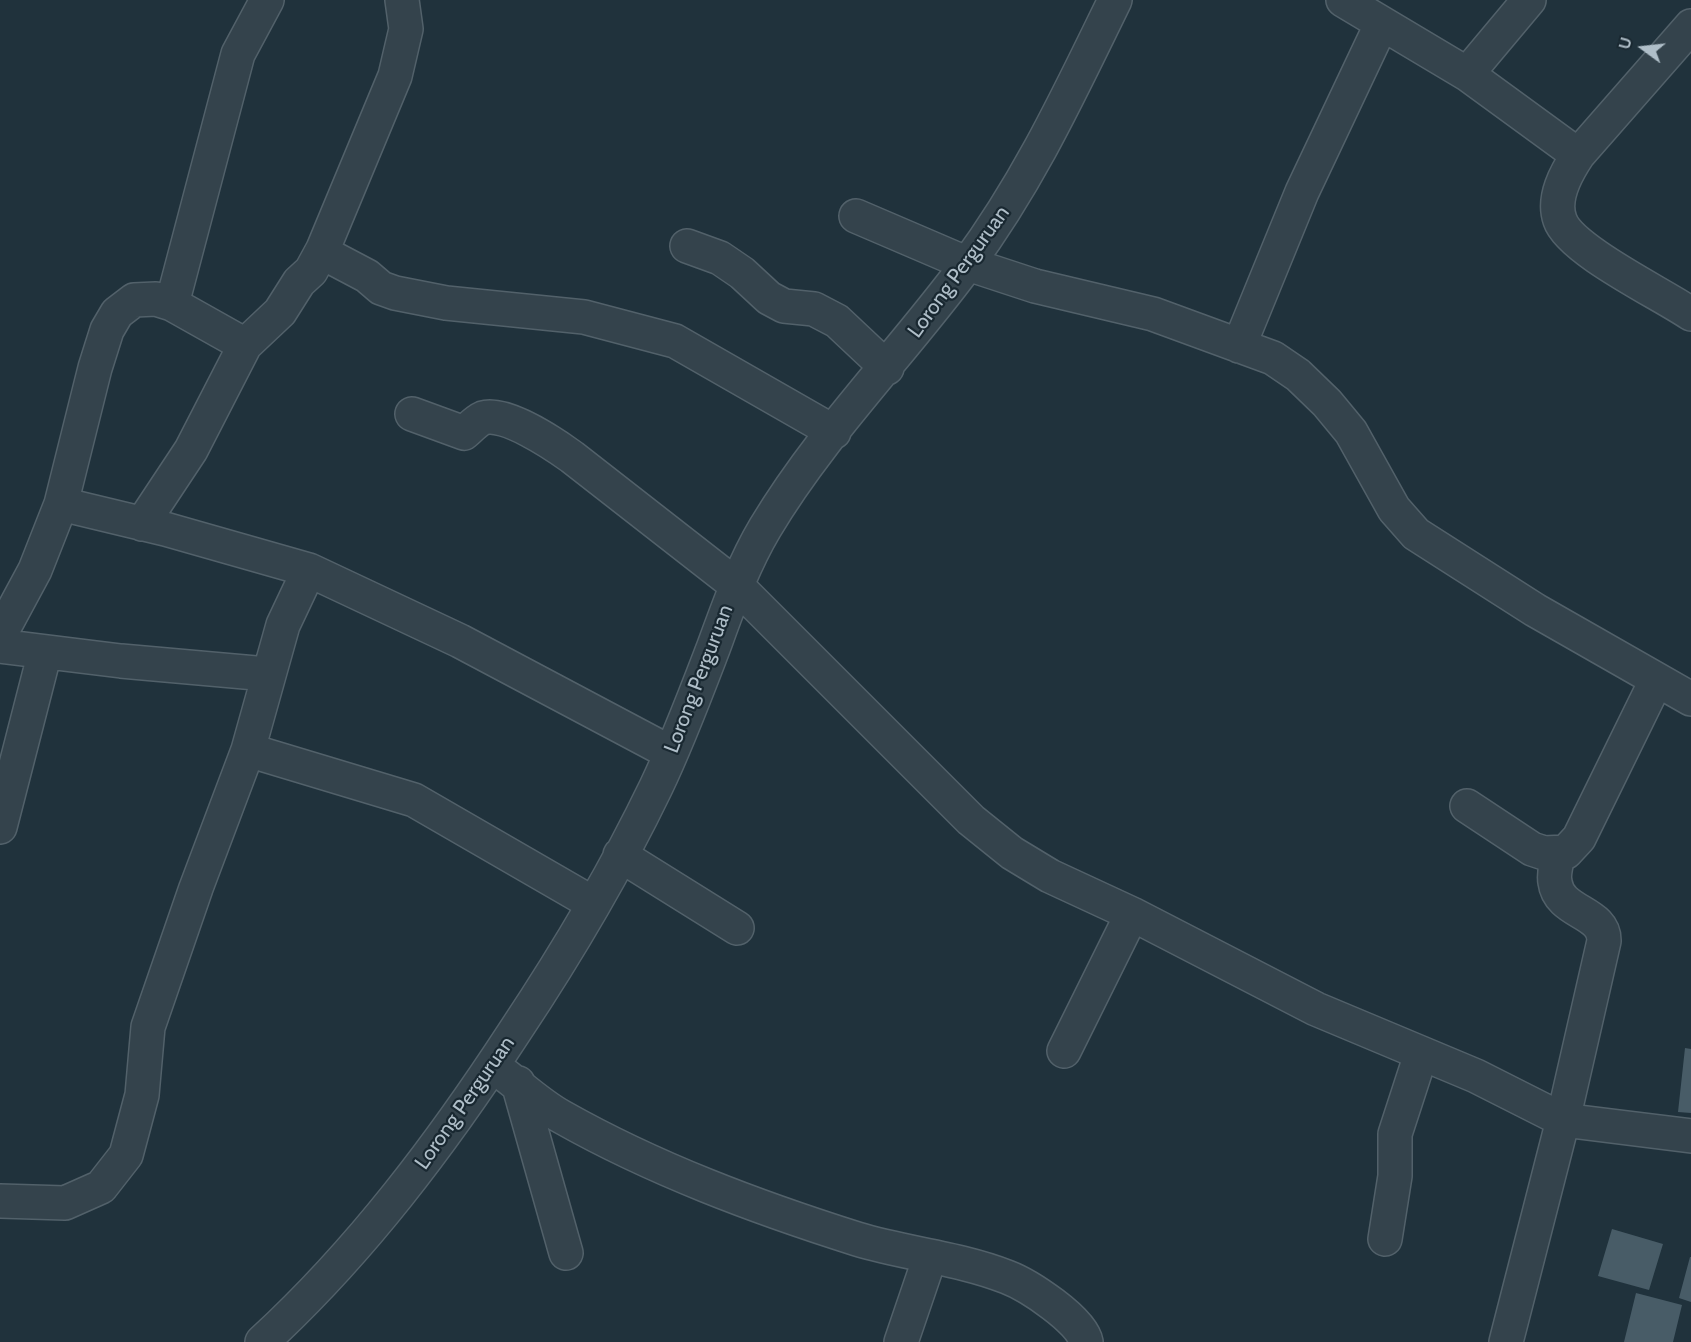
<!DOCTYPE html>
<style>
body{margin:0}
#map{position:relative;width:1691px;height:1342px;overflow:hidden;background:#20323c;font-family:Cabin,sans-serif}
canvas{display:block}
.north{position:absolute;left:1613px;top:18px;width:60px;height:60px;-webkit-text-stroke:4px #192831;paint-order:stroke;rotate:285deg;font-size:16px;font-weight:700;line-height:24px;text-align:center;color:#afbec8}
.north::after{content:'';display:block;margin:auto;width:21px;height:27px;background:#afbec8;clip-path:polygon(50% 0,100% 100%,50% 72%,0 100%)}
</style>
<div id="map">
<canvas width="1691" height="1342"></canvas>
<div class="north">U</div>
</div>
<script>
const g = document.querySelector('canvas').getContext('2d');
g.lineJoin = 'round';
function fill(path, color) { g.fillStyle = color; g.fill(path, 'evenodd'); }
function strokePath(path, color, width, dash) { g.strokeStyle = color; g.lineWidth = width; g.lineCap = dash ? 'butt' : 'round'; g.setLineDash(dash || []); g.stroke(path); }
function label(font, color, halo, rows, align = 'center') {
  g.font = font + ' Cabin,sans-serif'; g.lineWidth = 4.5; g.setLineDash([]); g.textBaseline = 'middle'; g.strokeStyle = halo; g.fillStyle = color; for (const [text, x, y, turn = 0] of rows) {
    g.save(); g.translate(x, y); g.rotate((+turn || 0) * Math.PI / 180); g.textAlign = isNaN(turn) ? turn : align; if (halo) g.strokeText(text, 0, 0); g.fillText(text, 0, 0); g.restore();
  }
}
const building = new Path2D(`
 M1685,1048L1691,1049V1113L1678,1112Z
 M1612,1229L1663,1244L1649,1290L1598,1276Z
 M1690,1257H1691V1302L1679,1298Z
 M1636,1293L1682,1305L1673,1342H1624Z`);
const minor = new Path2D(`
 M1343,0L1467,74L1578,155C1566,173 1552,198 1560,220C1570,250 1662,294 1691,314
 M1467,74L1529,0
 M1578,155L1691,26
 M856,216L968,264L1035,286L1153,314L1273,358L1298,375L1327,403L1351,432L1394,509L1416,534L1535,610L1691,699
 M687,246L720,258L742,273L769,298L784,306L814,309L837,321L887,368
 M323,249L395,76L406,29L402,0
 M172,304L238,54L267,0
 M1239,346L1302,192L1381,25
 M412,414L464,433C470,428 476,421 483,418C505,411 554,444 572,457L736,585L971,820L1012,853L1050,876L1132,914L1316,1009L1476,1076L1563,1120L1691,1136
 M61,504L95,368L107,330L117,313L134,300L156,299L172,304L245,345L280,312L299,282L311,271L323,249L331,257L367,276L381,288L395,293L446,303L584,317L675,341L834,432
 M142,524L191,450L245,345
 M0,635L35,570L61,504L165,529L309,570
 M0,646L121,661L267,674
 M248,750L414,800L594,904
 M1467,806L1532,849L1544,853L1566,852L1579,838L1656,681
 M0,827L45,652
 M620,855L737,928
 M1064,1051L1132,914
 M493,1066C516,1082 538,1104 562,1117C654,1169 756,1207 857,1239C906,1254 959,1258 1007,1277C1028,1285 1082,1320 1086,1342
 M518,1083L566,1253
 M0,1201L65,1203L101,1187L126,1155L142,1095L148,1027L196,888L248,750L283,625L309,570L460,641L671,753
 M1385,1239L1395,1176V1134L1421,1054
 M262,1342C361,1251 442,1143 515,1031C567,953 615,872 656,787C678,741 696,693 714,646C729,605 743,565 765,528C821,434 901,354 966,266C1029,181 1069,94 1115,0
 M901,1342L930,1257
 M1506,1342L1563,1120L1604,941C1605,911 1559,914 1555,882C1553,873 1557,863 1558,854`);
const streetNames = [
 ["Lorong Perguruan",959,272,-54],
 ["Lorong Perguruan",699,679,-69],
 ["Lorong Perguruan",465,1103,-55]
];
fill(building, '#485c67');
strokePath(minor, '#52616a', 36);
strokePath(minor, '#34434c', 33);
label('21px', '#afbec8', '#192831', streetNames);
</script>
